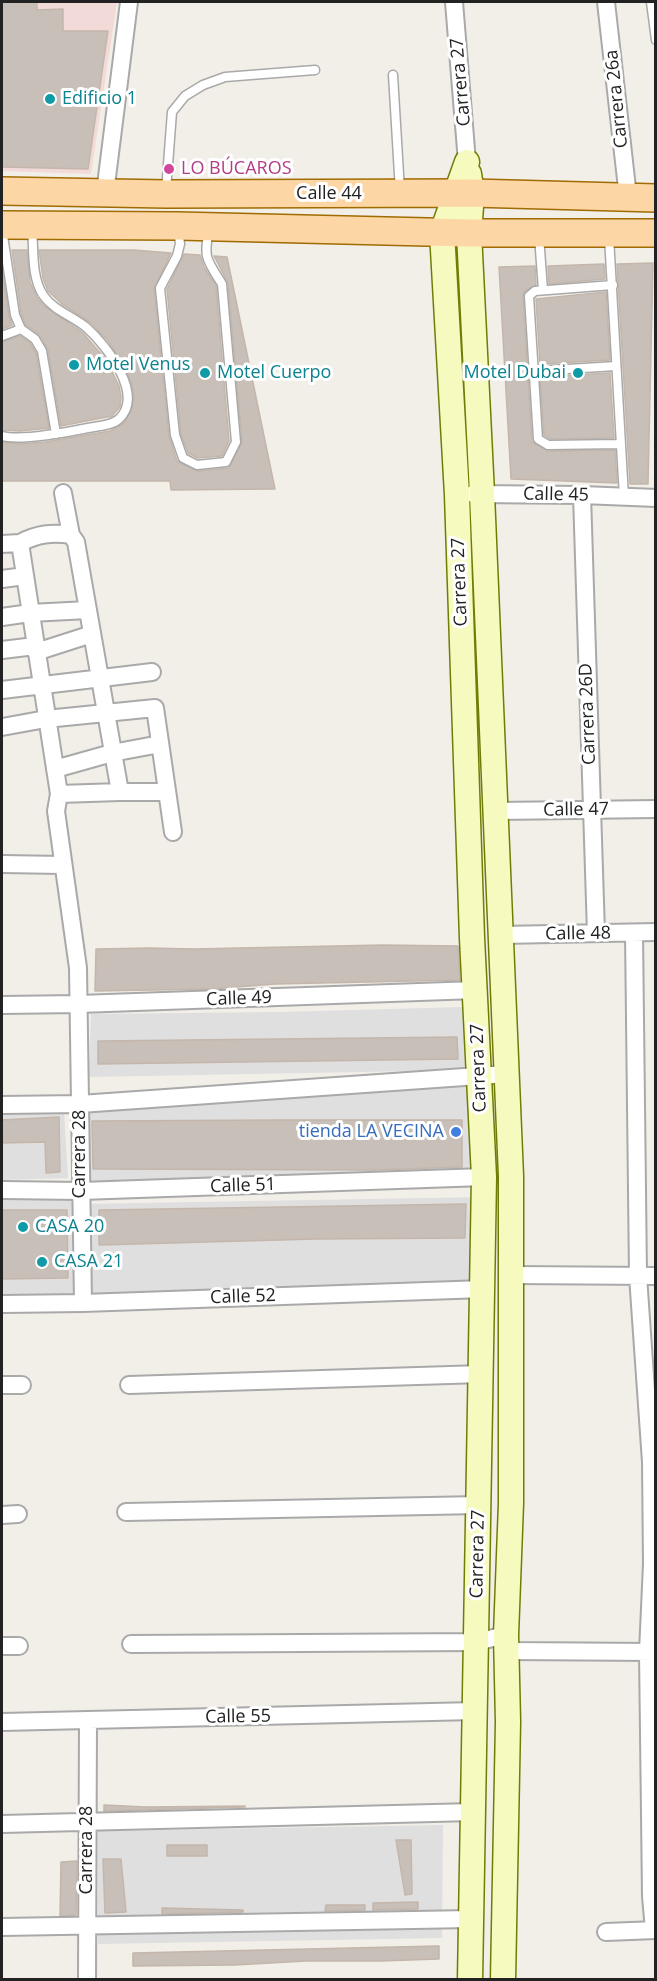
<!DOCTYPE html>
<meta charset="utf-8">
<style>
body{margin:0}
#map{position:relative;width:657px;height:1981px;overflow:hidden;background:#f2efe9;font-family:"Open Sans",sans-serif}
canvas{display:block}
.frame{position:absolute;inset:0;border:3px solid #222;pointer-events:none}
</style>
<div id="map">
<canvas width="657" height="1981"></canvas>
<div class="frame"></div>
</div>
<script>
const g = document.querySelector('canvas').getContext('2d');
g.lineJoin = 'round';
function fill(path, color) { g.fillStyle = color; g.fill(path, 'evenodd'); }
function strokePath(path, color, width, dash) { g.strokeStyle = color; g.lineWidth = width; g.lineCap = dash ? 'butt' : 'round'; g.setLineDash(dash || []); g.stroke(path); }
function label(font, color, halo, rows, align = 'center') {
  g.font = font + ' "Open Sans",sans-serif'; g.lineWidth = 6; g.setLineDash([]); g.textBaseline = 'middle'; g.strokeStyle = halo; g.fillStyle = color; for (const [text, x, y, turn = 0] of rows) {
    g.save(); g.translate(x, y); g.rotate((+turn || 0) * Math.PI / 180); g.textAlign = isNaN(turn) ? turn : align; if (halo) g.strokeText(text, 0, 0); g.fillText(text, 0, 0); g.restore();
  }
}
const residential = new Path2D(`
 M463,1007L467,1070L89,1077L91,1014L280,1012Z
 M479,1074L484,1177L82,1191L81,1204L484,1197V1289L2,1304V1192L81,1191L80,1104Z
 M64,1112L68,1178L2,1180V1113Z
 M443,1825L442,1938L98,1944V1831Z`);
const commercial = new Path2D(`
 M2,2H117L91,174L2,171Z`);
const building = new Path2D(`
 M2,2H37V10L63,9V31H108L88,169L2,167Z
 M12,250H27L30,282L37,298L43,305L83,333L107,361L119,386L121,397L120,407L112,416L61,426L48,350L40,335L26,325L21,313Z
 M39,250H134L171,253L154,289L169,436L177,461L198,471L229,468L242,442L228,283L214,256L227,257L275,489L171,490L170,481H2V442L21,444L45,442L110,431L123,424L132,410L134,396L131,382L125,368L109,342L91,323L62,304L48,291L43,278Z
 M184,254L200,255L204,267L216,286L229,441L222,456L198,458L188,453L181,434L167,289Z
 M653,263L648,484H630L617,264Z
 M604,264L605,279L549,284L548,266Z
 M535,266L536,285L525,291L523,296L532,442L548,451L615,450L617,483L511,479L499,267Z
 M2,268L9,316L12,325L2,329Z
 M606,292L610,360L540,364L536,299Z
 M20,336L30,343L36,353L49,428L20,431L2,430V342Z
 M610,373L614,438L550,439L544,435L540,377Z
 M383,945L458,946L460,980L275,984L212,989L95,991L96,949L149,948L193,949Z
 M457,1037L458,1059L98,1064V1041Z
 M59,1117L60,1172L46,1173L45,1142L2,1143V1120Z
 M279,1120H462V1167L374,1170L93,1169L92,1121Z
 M466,1204L465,1238L316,1239L99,1245V1210Z
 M2,1210H67L68,1278L2,1279Z
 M104,1805L146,1807L245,1806V1807L104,1811Z
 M396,1840H411L412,1894L405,1895Z
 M167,1845H207V1856H167Z
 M103,1859H121L126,1912L105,1913Z
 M77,1861L76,1915L60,1916L61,1862Z
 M418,1902V1909L373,1910V1903Z
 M326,1905H365V1910L325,1911Z
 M162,1908L243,1910V1912L162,1914Z
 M439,1946V1959L381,1961H306L235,1965L133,1966V1953Z`);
const lane = new Path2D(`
 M651,2L656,40
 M393,75L400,191
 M166,191L172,112L185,96L203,85L225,77L315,70
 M178,228L180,244L177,256L160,288L175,435L183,458L197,465L226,462L236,442L222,284C207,260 203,258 209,230
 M2,229L15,315L21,329L35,339L42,351L56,434
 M539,236L543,290
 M609,237L624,497
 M613,285L535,291L529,296L538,439L548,445L621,444
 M2,336L21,329
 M535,371L616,366
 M2,436C20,441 68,432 88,428C98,426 111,426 119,419C145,395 106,345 87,328C73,316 54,311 43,295C31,276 34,250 32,228`);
const street = new Path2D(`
 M454,2L467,162
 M606,2L628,197
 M105,193L129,2
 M63,493L71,535
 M473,494L582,495L656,498
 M582,495L596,933
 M2,544L20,543
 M2,579L25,576
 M2,617L30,613L88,610
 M2,650L35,646
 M36,652L92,634
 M2,690L152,672
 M2,727L46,719L155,708L173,832
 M55,769L112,753L160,744
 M120,792H167
 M59,794L120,792L76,542L71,535C52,532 37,534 20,543L59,794L56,811L78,968L83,1303
 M496,811L656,809
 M2,864L63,865
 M634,933L638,1276L651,1462L652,1564L648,1652L651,1896L654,1930
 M501,935L656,932
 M2,1005L79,1004L476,990
 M2,1105L80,1104L507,1074
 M2,1190L81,1191L484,1177
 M512,1275L656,1276
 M2,1304L83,1303L484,1289
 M2,1385H22
 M129,1385L482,1374
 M126,1512L479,1505
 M2,1515L18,1514
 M131,1644L476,1642L506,1635
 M2,1646H19
 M507,1651L656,1652
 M2,1722L475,1711
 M2,1824L473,1812
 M2,1927L472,1919
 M606,1932L656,1930
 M87,1980L88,1721`);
const secondary = new Path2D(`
 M467,162L442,232L457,495L472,938L484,1177L470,1980
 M469,174L472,193L469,233L482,494L511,1176V1503L506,1635L508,1722L503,1980`);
const primary = new Path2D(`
 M2,191L166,194L472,193L656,198
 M2,225L178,226L469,233H656`);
const markers = [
 [50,99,6,"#0f9aa8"],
 [169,169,6,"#d1479c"],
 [74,365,6,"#0f9aa8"],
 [205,373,6,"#0f9aa8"],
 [578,373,6,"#0f9aa8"],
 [456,1132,6,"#3f7fe0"],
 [23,1227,6,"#0f9aa8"],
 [42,1262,6,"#0f9aa8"]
];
const streetNames = [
 ["Carrera 27",461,82,-95],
 ["Carrera 26a",617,99,-96],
 ["Calle 44",329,194],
 ["Calle 45",556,495,1],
 ["Carrera 27",460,582,-92],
 ["Carrera 26D",588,714,-92],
 ["Calle 47",576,810,-1],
 ["Calle 48",578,934,-1],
 ["Calle 49",239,999,-2],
 ["Carrera 27",479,1068,-92],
 ["Carrera 28",80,1154,-90],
 ["Calle 51",243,1186,-2],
 ["Calle 52",243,1297,-2],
 ["Carrera 27",478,1554,-89],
 ["Calle 55",238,1717,-1],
 ["Carrera 28",87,1850,-90]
];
const cultureNames = [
 ["Edificio 1",62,99],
 ["Motel Venus",86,365],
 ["Motel Cuerpo",217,373],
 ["Motel Dubai",566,373,"right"],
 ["CASA 20",35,1227],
 ["CASA 21",54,1262]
];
const hotelNames = [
 ["LO BÚCAROS",181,169]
];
const shopNames = [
 ["tienda LA VECINA",444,1132]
];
fill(residential, '#e0dfdf');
fill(commercial, '#f2dad9');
fill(building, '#c7bfb8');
strokePath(building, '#c4b6ab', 1.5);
strokePath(lane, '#a9a9a9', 11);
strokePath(street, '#a9a9a9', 20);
strokePath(secondary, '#707d05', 27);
strokePath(primary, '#a06b00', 30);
strokePath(lane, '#fff', 8);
strokePath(street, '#fff', 16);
strokePath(secondary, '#f7fabf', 24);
strokePath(primary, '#fcd6a4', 27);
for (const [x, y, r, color] of markers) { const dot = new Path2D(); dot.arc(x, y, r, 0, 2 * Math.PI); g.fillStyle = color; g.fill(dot); strokePath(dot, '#fff', 2); }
label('18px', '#222', '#fff', streetNames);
label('18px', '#0d838f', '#fff', cultureNames, 'left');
label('18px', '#b23c85', '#fff', hotelNames, 'left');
label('18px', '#366cbe', '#fff', shopNames, 'right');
</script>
